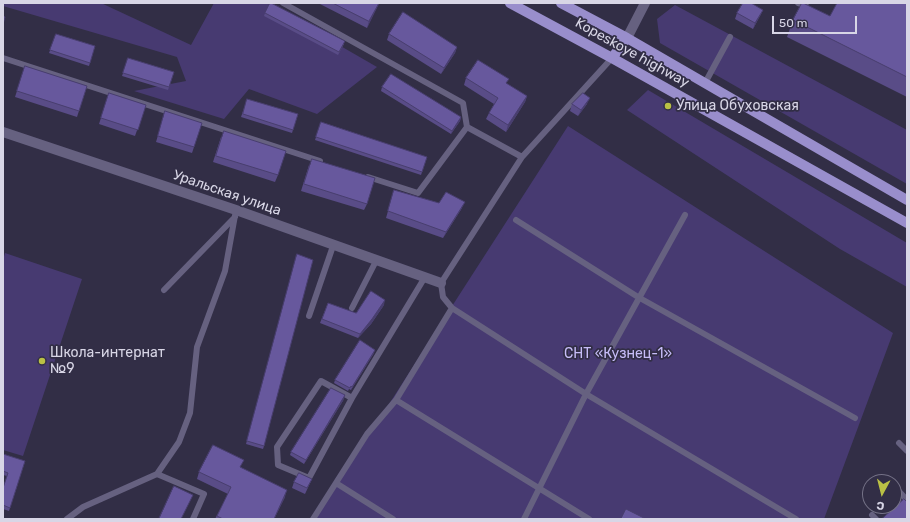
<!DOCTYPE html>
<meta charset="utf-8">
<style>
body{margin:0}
#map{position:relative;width:910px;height:522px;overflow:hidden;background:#322e46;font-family:Rubik,sans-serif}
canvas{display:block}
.frame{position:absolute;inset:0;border:4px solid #d8d6e6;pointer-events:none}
.north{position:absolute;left:862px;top:474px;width:40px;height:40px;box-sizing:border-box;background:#322e46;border:1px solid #747186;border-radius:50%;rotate:187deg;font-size:11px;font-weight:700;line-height:16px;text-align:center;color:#d8d6e6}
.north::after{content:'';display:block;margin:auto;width:14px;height:18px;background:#bac045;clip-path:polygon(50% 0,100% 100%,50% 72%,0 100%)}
.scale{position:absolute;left:772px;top:16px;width:85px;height:18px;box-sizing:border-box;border:2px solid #d8d6e6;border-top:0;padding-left:5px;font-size:12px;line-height:14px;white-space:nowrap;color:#d8d6e6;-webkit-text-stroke:3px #322e46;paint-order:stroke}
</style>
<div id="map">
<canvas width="910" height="522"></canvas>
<div class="frame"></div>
<div class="north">С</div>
<div class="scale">50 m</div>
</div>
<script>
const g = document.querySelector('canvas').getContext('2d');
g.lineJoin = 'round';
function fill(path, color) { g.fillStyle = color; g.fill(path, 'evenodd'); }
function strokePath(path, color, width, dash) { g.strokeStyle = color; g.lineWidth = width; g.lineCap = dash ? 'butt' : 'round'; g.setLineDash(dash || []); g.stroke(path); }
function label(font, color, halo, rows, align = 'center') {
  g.font = font + ' Rubik,sans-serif'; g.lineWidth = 3.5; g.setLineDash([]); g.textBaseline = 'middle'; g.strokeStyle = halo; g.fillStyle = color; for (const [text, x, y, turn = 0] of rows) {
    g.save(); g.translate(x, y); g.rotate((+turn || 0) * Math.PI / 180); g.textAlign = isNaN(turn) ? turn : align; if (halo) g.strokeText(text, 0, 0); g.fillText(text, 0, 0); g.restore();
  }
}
const green = new Path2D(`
 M3,3H101L191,45L214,3H266L377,67L317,114L249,89L224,119L134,91L186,81L177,57L3,6Z
 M675,5L907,130V184L660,43L657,19Z
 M648,90L907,243V287L840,249L627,110Z
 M568,126L893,333L824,519H315Z
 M5,253L82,279L23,456L3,450V260Z`);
const lane = new Path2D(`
 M283,3L463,103L467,127L522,157
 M798,3L805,5L806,3
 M3,58L320,161
 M705,83L730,37
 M368,177L418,193L467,127
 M516,220L638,297L855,418
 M164,290L235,217
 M352,308L376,261
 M452,308L586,394L796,519
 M309,316L333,246
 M352,398L309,478L278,465L277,447L321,381L352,398L425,277
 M396,400L589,519
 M899,443L907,451
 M157,474L204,494L193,519
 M336,483L393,519
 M894,486L907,500
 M872,515L876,519
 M67,519L83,507L157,474L179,442L190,413L197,347L225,271L236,210
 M313,519L367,434L396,400L452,308L443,297L441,283L522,157L612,58
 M524,519L586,394L685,215`);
const street = new Path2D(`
 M627,38L645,3
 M3,132L236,210L441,283`);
const primary = new Path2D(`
 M510,3L612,58L907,223
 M561,3L627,38L907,200
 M612,58L627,38`);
const wall = new Path2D(`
 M318,3H379L367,28Z
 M907,3V97L787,37L793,20L830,16Z
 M763,10L760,16L753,29L735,19L737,13Z
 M265,13L344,44L338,55L264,16Z
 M56,34L95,46L89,66L49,53Z
 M389,34L457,47L455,53L441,74L387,40Z
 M128,58L174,72L168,90L122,76Z
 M25,66L87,86L77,117L15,97Z
 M466,78L507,84L527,96L525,102L506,132L486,119L489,113L494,104L464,85Z
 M382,87L461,117L460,121L451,134L381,91Z
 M109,93L146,105L135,136L99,124Z
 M247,99L298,114L292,133L241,117Z
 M572,104H587L578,116L570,111Z
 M163,118L194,147L192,153L156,142Z
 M321,122L427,157L421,175L315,140Z
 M221,137L278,175L275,182L213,162Z
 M309,165L367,204L364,210L301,191Z
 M394,190L439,203L462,208L443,238L386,218Z
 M297,254L264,446L263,449L246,444Z
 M328,303L356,313L384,305L371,324L358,338L320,323Z
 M374,353L351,390L349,389L348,391L334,383L335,380Z
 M344,399L304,464L290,455L291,452Z
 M3,454L25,461L9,511L3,509V488L7,476L3,475Z
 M241,468L285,497L274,519H215L228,494L197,479L199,472Z
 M312,479L305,494L292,488L294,482Z`);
const shadedWall = new Path2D(`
 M379,3V4L367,28L369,21Z
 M763,10L760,16L753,29L755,23Z
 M457,47L455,53L441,74L444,68Z
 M527,96L525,102L506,132L508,125Z
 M590,98L587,104L578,116L581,110Z
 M461,117L460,121L451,134L452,131Z
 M465,202L462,208L443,238L446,232Z
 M385,300L384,305L371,324L358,338L360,334Z
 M375,350L374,353L351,390L352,387Z
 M345,395L344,399L304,464L306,460Z
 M287,490L285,497L274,519Z`);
const building = new Path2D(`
 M270,3H271L345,41L339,52L265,13Z
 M333,3H379L369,21Z
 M743,3H751L763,10L755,23L737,13Z
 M802,3H803L830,16L837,3H907V77L793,20Z
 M403,12L457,47L444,68L389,34Z
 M3,16L5,17L3,24Z
 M56,34L95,46L90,63L50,50Z
 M128,58L174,72L169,87L123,73Z
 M478,60L509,79L506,83L527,96L508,125L489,113L498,98L466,78Z
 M25,66L87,86L79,111L17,91Z
 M391,74L461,117L452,131L382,87Z
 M109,93L146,105L138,130L101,118Z
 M583,93L590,98L581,110L572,104Z
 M247,99L298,114L293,130L243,114Z
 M165,111L202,123L194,147L158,136Z
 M321,122L427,157L422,172L316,137Z
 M224,131L286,151L278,175L216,156Z
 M312,159L375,178L367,204L304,184Z
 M394,190L439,203L446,192L465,202L446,232L388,211Z
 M297,254L313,260L264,446L247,441Z
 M371,291L385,300L372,319L360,334L322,319L328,303L356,313Z
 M360,340L375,350L352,387L351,386L350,388L335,380Z
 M331,388L345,395L306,460L291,452Z
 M213,445L244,460L240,467L287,490L274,519H223L217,516L231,487L199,472Z
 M3,454L25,461L10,508L3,505V488L8,473L3,471Z
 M299,473L312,479L307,488L294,482Z
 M174,486L193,495L181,519H159Z
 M904,499L907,502V519H882Z
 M626,509L644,518V519H621Z`);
const markers = [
 [668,106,4,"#bac045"],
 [42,361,4,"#bac045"]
];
const streetNames = [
 ["Kopeskoye highway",632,53,29],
 ["Уральская улица",227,193,19]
];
const poiNames = [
 ["Улица Обуховская",676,106],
 ["Школа-интернат",50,353],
 ["№9",50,369]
];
const parkNames = [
 ["СНТ «Кузнец-1»",618,354]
];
fill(green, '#473a71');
strokePath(lane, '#666180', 6);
strokePath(street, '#666180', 10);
strokePath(primary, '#998ecc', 10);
fill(wall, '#594c87');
fill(shadedWall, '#483e6e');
fill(building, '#67589d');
strokePath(building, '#483e6e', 1);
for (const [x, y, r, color] of markers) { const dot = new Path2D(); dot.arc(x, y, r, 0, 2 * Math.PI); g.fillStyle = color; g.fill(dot); strokePath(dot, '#322e46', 1.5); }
label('14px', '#d8d6e6', '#322e46', streetNames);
label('14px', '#d8d6e6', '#322e46', poiNames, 'left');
label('14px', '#c7bdf8', '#322e46', parkNames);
</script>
